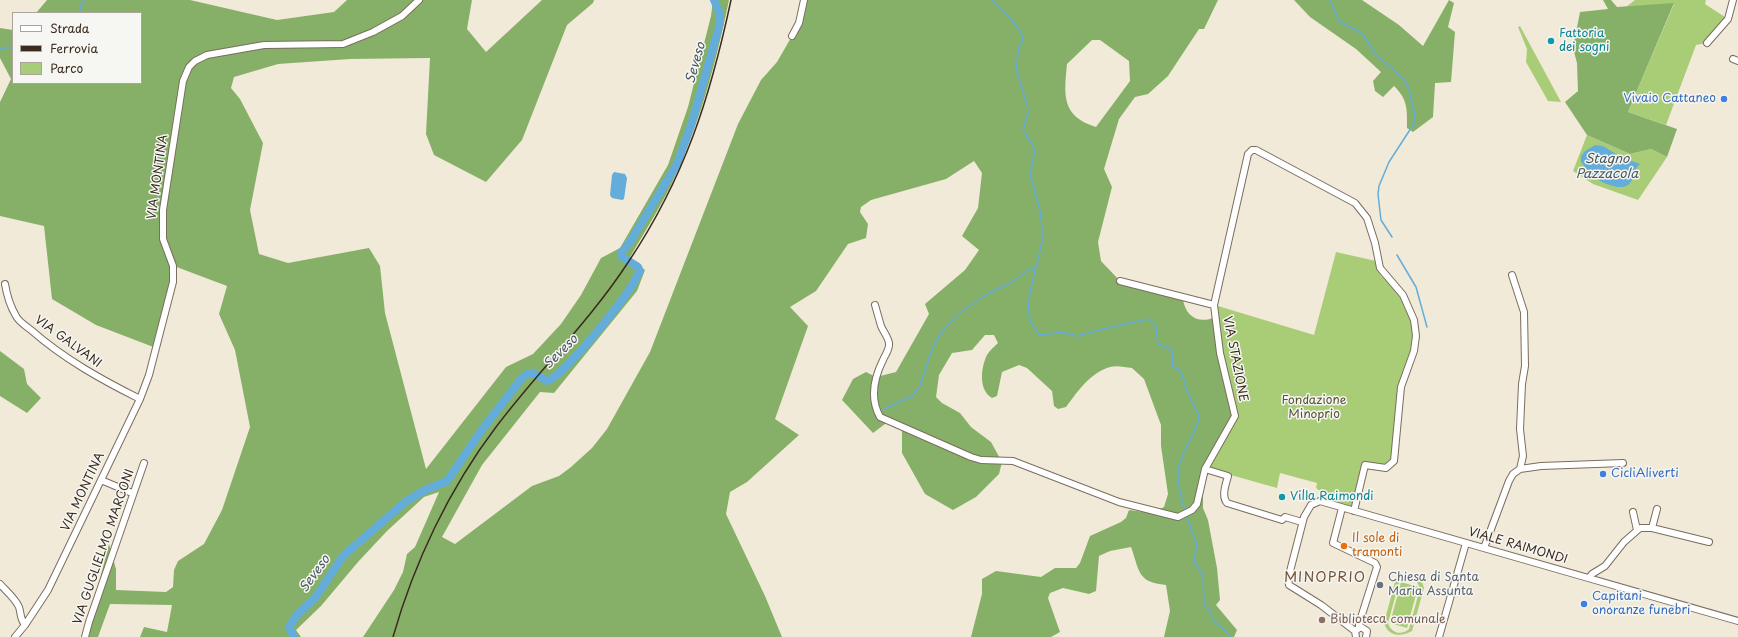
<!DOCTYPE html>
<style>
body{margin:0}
#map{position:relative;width:1738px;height:637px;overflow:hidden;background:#f2ead8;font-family:"Playpen Sans",sans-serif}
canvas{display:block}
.legend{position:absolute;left:12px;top:12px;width:130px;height:72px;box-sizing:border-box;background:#f6f6f2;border:1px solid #aba49d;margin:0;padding:5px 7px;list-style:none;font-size:12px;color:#3b2a1e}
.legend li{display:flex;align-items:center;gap:8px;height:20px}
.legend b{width:20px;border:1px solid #aba49d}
</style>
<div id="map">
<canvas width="1738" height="637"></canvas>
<ul class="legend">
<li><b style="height:5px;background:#fff"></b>Strada</li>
<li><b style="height:5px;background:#3b2a1e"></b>Ferrovia</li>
<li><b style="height:11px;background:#a9cd77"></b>Parco</li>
</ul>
</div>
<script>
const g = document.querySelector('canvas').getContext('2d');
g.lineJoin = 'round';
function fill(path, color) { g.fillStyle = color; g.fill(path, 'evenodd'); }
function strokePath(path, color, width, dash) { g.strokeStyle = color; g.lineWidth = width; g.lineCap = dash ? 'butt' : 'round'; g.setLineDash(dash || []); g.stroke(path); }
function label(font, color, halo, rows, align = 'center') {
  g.font = font + ' "Playpen Sans",sans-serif'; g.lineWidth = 3; g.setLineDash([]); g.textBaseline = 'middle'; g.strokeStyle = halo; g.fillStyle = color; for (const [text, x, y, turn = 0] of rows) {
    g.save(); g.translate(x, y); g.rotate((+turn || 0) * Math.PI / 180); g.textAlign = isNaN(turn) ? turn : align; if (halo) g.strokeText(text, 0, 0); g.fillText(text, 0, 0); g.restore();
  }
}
const green = new Path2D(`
 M1635,0H1706L1705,4L1728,19L1707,43L1696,45L1666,125L1628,112L1674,4L1626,7Z
 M1520,26L1561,102L1548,101L1526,62L1527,49L1518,27Z
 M1587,135L1630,154L1651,149L1667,157L1638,200L1593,184L1573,171Z
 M1336,252L1376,261L1381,276L1397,290L1403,300L1410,316L1413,331L1411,351L1397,396L1392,459L1388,461L1386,465L1363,463L1353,507L1322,498L1320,491L1316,488L1317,483L1280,473L1277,488L1206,468L1228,385L1218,319V306L1314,335Z
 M1406,574C1415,574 1422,578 1424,588L1412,631C1402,637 1388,637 1384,623L1395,582L1400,577ZM1409,577L1416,580L1420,588L1409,629C1401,636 1391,633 1388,623L1399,583L1402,579Z
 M1401,582L1418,587L1407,628L1390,623Z`);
const forest = new Path2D(`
 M47,0H190L277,20L334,12L347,0H472L467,29L486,52L542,0H594L593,3L567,25L522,140L486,182L434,155L426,134L430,58L350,59L278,64L234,77L231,88L240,99L263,143L250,210L259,254L288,263L369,248L380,266L385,313L426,469L506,367L533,354L561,324L581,295L601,258L620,248L668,165L688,107L711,16L713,0H729C716,63 699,127 671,185C659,210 643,234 629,259L645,270L637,291L554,393L540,392L482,465L442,537L455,544L532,486L559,476L571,467L592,448L607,429L650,352L738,124L761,80L777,62L792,36L804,0H1218L1204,29H1199L1168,76L1148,94L1135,97L1119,119L1104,169L1112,187L1098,242L1101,261L1120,281L1183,299C1185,315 1197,324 1213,318L1234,416L1203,473V508L1208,520L1217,568L1220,600L1216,605L1237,630L1234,637H1164L1170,611L1166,585C1137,582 1140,572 1131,547L1110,551L1099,556L1096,591L1089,594L1063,588L1050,593L1048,598L1060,632L1051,637H971L982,594V579L996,571L1041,577L1055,568H1076L1080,563L1090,536L1121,522L1126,518L1129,510L1152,513L1164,507L1168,494L1161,446V425L1144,379L1132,368C1125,367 1116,365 1110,367C1090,373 1078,391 1066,407L1058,409L1054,406L1052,391L1027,368L1019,365L1002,372L997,396L992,398C978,390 981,367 987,355C989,351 994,347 998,343L994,335H985L972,350L952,353L939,375L936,397L942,403L960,413L971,427L991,442L1002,462L999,474L976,497L953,510L925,494L902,453V427L889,421L873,433L842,400L853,379L866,372L876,377L896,372L929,314L925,304L965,270L979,250L962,236L978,208L982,173L974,161L946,179L871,200L861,207L860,212L868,224L866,238L848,244L816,291L790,307L808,326L775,419L799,435L747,482L730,492L726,514L765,596L782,637H363L394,590L403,572L407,554L415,547L439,492L424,497L387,531L358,562L321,606L296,630L301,637H140L144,627L167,632L172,605L110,604L98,637H85L109,544L116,569V590L166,592L173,587L174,570L178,561L204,544L222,510L250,427L235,350L219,314L227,286L174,266L156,348L96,325L52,299L44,226L0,216V102L11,79L0,58V28L13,30V83H141V13H36ZM1092,40H1100L1129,61L1130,81L1096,127C1061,116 1064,95 1067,64Z
 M1294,0H1362L1399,25L1423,46L1449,0L1454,3L1448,27L1455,32L1451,82L1435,83L1433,117L1413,132L1407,128C1407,109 1408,100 1394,86L1383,97L1375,91L1373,81L1381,72L1356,49L1310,17Z
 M1603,0H1611L1617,7L1674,3L1628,112L1677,129L1667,157L1651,149L1630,154L1587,135L1565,102L1578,91L1577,63L1573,48L1580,12L1608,9Z
 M0,351L24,369L27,384L41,398L27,413L0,396Z`);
const water = new Path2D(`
 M1595,145L1603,146L1621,157L1640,164C1634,169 1635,177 1630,183C1623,192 1606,184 1598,180C1592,177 1585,167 1581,162V156L1585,151Z
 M614,172L625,174L627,178L624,199L622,200L612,198L610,195L612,175Z`);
const stream = new Path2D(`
 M992,0L1010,18L1021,32L1023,38L1019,48L1016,69L1027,104L1028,113L1023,130L1031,143L1035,151L1030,174L1040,211L1042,228V242L1036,267
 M1330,0L1339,21L1363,34L1376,55L1402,77L1409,89L1415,117V122L1389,162L1379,186L1378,194L1381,220L1392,237
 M82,13C80,8 80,3 85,0
 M0,49L9,47L13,51
 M1397,255L1416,287L1427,327
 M884,409L912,396L919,388L934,344L944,329L958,314L987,294L1010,283L1027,271L1036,267C1032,284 1025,306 1031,323C1033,327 1037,331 1039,334L1044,335L1061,332L1077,336L1107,328L1148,319L1156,326L1158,344L1173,350L1172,366L1181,371L1187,391L1199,416C1198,428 1191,437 1186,448C1173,472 1178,486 1185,511
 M1186,515L1197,545L1194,562L1203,574L1204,605L1211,612L1212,619L1231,637`);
const river = new Path2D(`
 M294,637L289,627L296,616L315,598L343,556L405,502L423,491L447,481L481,431L521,379L529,373H533L547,381C565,375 621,303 633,284C636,280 637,275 640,271L638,267L622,257L621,253L630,242L677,164L692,122L720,23V14L714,0`);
const minor = new Path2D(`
 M792,36L799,23L804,0
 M1707,43L1728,19L1733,0
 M1733,59L1738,61
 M1512,275L1524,312L1525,366L1522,384L1520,429L1523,456L1520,469
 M1120,281L1214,305
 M5,284C7,296 10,306 16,316C19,322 26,326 31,330C64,359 102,380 140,399
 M875,305C877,312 879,319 881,326C883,331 888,337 889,343C890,349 885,355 883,360C874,378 870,399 880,417L971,457L981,460L1013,461L1119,502L1178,517L1192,510L1197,504L1205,469
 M101,480L132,493
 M1342,508L1333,543L1375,563L1377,567L1359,624V627
 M1633,512L1637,530
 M1302,522L1285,517L1282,520L1227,503C1221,496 1226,484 1228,476L1205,469L1235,416L1220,353L1214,305L1248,154L1252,150H1256L1355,203L1367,218L1375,243L1380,268L1403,295L1414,320L1416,336L1414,351L1401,387L1394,461L1386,468L1365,465L1354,511
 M1652,528L1657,509
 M1484,548L1509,481L1513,474L1520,469L1541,466L1623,463
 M1589,578L1592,574L1605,566L1624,542L1640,528H1652L1709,542
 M0,584C6,591 15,598 19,607C21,613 20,619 25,625
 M1355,631L1321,605L1289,585L1288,579L1304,517L1311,505L1320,501L1738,621
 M15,637L25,625L48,590L140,399L149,375L173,282V266L163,239V210L183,81L189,67L195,61L207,55L264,45L343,44L373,32L402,16L419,0
 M85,637L89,622L144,463
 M1356,637L1355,631L1361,627L1367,631L1366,637
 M1439,637L1466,543`);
const rail = new Path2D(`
 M393,637C414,563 449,489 496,427C539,370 590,321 629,261C685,177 710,98 731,0`);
const markers = [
 [1551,41,4,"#0f9aa8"],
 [1724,99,4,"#3f7fe0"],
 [1603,474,4,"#3f7fe0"],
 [1282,497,4,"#0f9aa8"],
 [1344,546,4,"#e8710a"],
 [1380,585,4,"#6b7280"],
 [1584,604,4,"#3f7fe0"],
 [1322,620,4,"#8d6e63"]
];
const cultureNames = [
 ["Fattoria",1559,34],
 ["dei sogni",1559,48],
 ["Villa Raimondi",1290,497]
];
const shopNames = [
 ["Vivaio Cattaneo",1716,99,"right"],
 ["CicliAliverti",1611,474],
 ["Capitani",1592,597],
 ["onoranze funebri",1592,611]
];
const streetNames = [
 ["VIA MONTINA",158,177,-82],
 ["VIA GALVANI",68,342,36],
 ["VIA STAZIONE",1235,359,79],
 ["VIA MONTINA",83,492,-65],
 ["VIALE RAIMONDI",1518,546,16],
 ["VIA GUGLIELMO MARCONI",104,547,-71]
];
const parkNames = [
 ["Fondazione",1314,401],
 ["Minoprio",1314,415]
];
const foodNames = [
 ["Il sole di",1352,539],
 ["tramonti",1352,553]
];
const worshipNames = [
 ["Chiesa di Santa",1388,578],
 ["Maria Assunta",1388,592]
];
const educationNames = [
 ["Biblioteca comunale",1330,620]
];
const waterNames = [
 ["Seveso",696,63,-74],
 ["Stagno",1607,159],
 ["Pazzacola",1607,174],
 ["Seveso",561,352,-45],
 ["Seveso",315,574,-54]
];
const quarterNames = [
 ["MINOPRIO",1325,578]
];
fill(green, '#a9cd77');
fill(forest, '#86b068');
fill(water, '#64addb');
strokePath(stream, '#64addb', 1.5);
strokePath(river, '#64addb', 8);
strokePath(minor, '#7b6d5f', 8);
strokePath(minor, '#fff', 6);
strokePath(rail, '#3b2a1e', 1.5);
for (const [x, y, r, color] of markers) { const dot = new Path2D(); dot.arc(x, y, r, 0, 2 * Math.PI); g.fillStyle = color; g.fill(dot); strokePath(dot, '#f6f6f2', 1.5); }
label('12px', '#0d838f', '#f6f6f2', cultureNames, 'left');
label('12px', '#366cbe', '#f6f6f2', shopNames, 'left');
label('12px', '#3b2a1e', '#f6f6f2', streetNames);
label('12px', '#565334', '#f6f6f2', parkNames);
label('12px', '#c56008', '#f6f6f2', foodNames, 'left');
label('12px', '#5b616d', '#f6f6f2', worshipNames, 'left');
label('12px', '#785e54', '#f6f6f2', educationNames, 'left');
label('italic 13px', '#495860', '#f6f6f2', waterNames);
g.letterSpacing = '1px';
label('14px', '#745235', '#f6f6f2', quarterNames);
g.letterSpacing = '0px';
</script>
